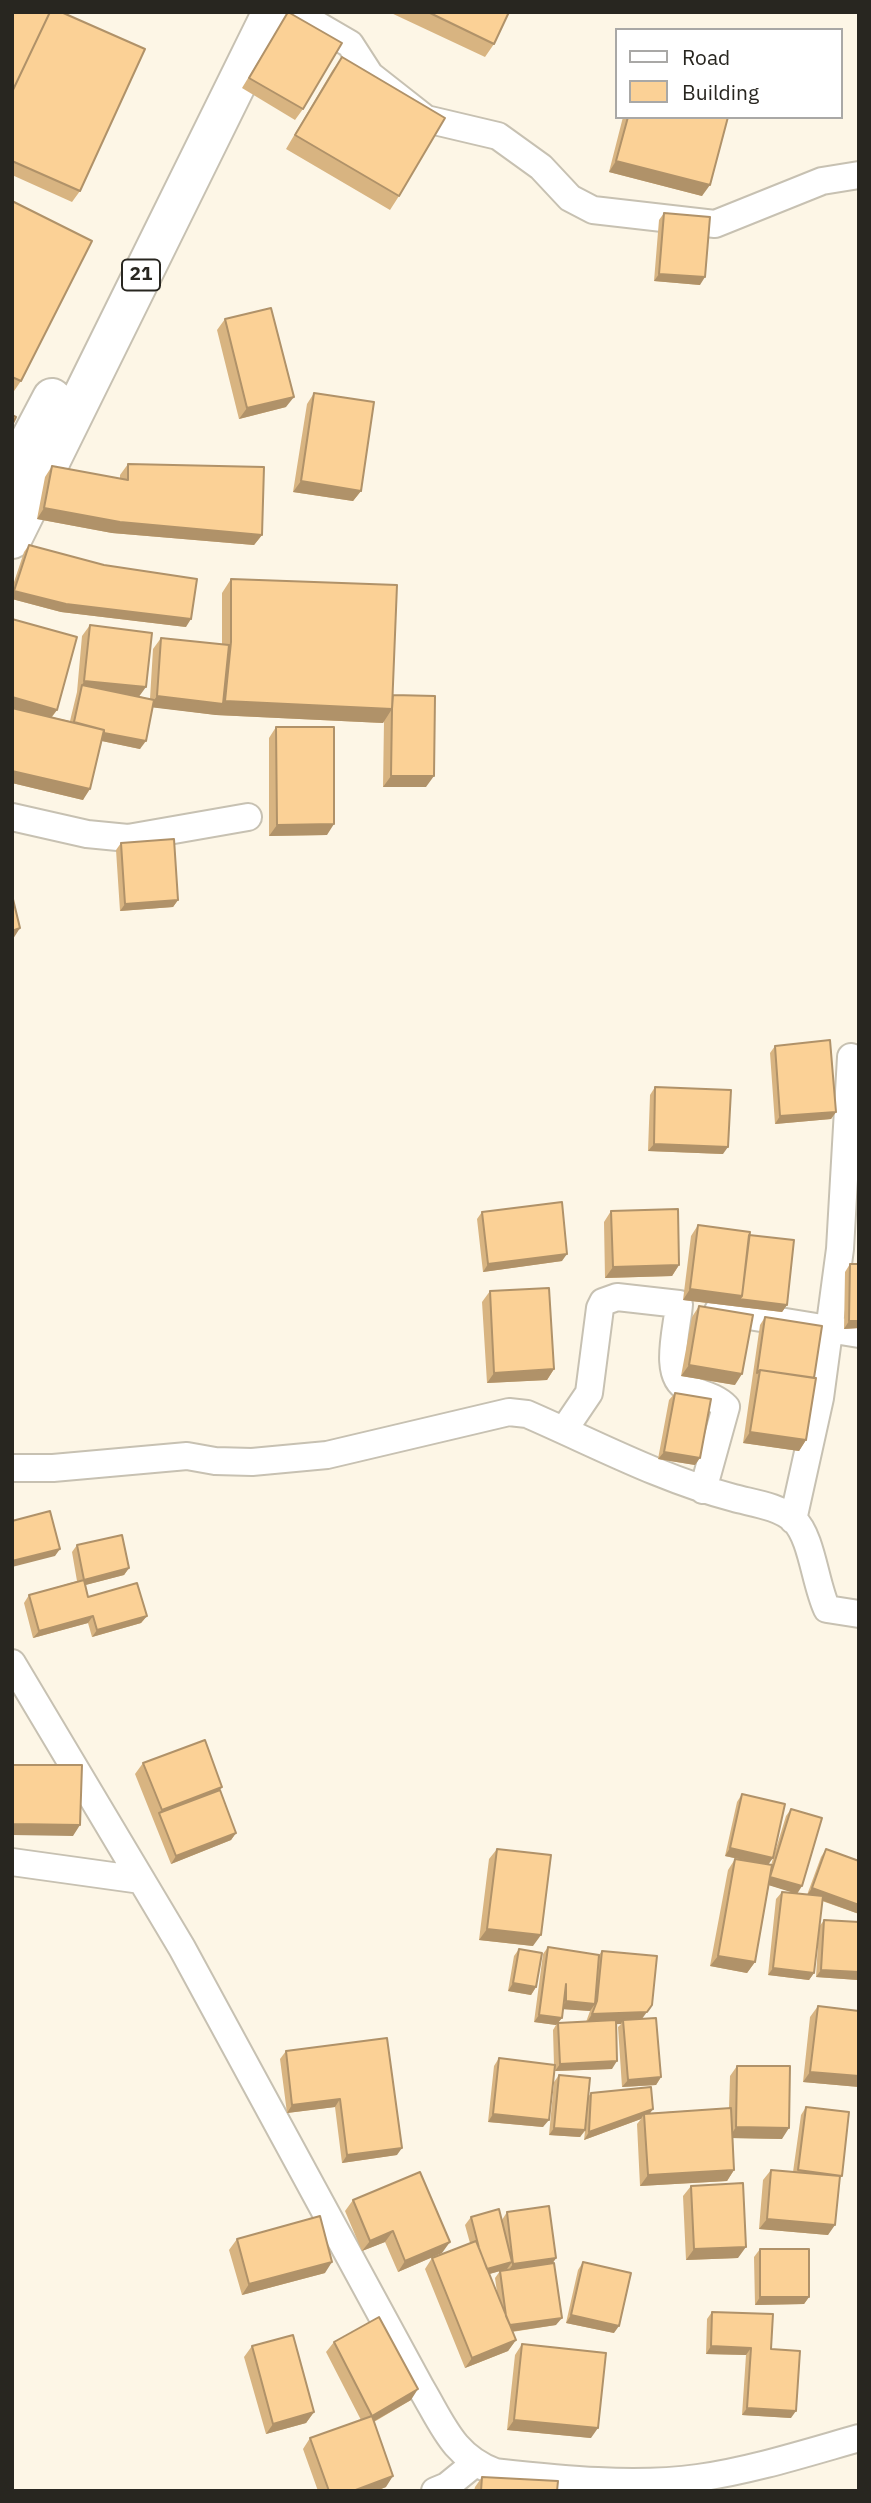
<!DOCTYPE html>
<style>
body{margin:0}
#map{position:relative;width:871px;height:2503px;overflow:hidden;background:#fdf6e6;font-family:"IBM Plex Sans",sans-serif}
canvas{display:block}
.frame{position:absolute;inset:0;border:14px solid #282620;pointer-events:none}
.legend{position:absolute;left:615px;top:28px;width:228px;height:91px;box-sizing:border-box;background:#fff;border:2px solid #a9a8a6;margin:0;padding:9px 12px;list-style:none;font-size:21px;color:#282620}
.legend li{display:flex;align-items:center;gap:14px;height:35px}
.legend b{width:35px;border:2px solid #a9a8a6}
</style>
<div id="map">
<canvas width="871" height="2503"></canvas>
<div class="frame"></div>
<ul class="legend">
<li><b style="height:9px;background:#fff"></b>Road</li>
<li><b style="height:19px;background:#fbd196"></b>Building</li>
</ul>
</div>
<script>
const g = document.querySelector('canvas').getContext('2d');
g.lineJoin = 'round';
function strokePath(path, color, width, dash) { g.strokeStyle = color; g.lineWidth = width; g.lineCap = dash ? 'butt' : 'round'; g.setLineDash(dash || []); g.stroke(path); }
function fill(path, color) { g.fillStyle = color; g.fill(path, 'evenodd'); }
function label(font, color, halo, rows, align = 'center') {
  g.font = font + ' "IBM Plex Sans",sans-serif'; g.lineWidth = 5; g.setLineDash([]); g.textBaseline = 'middle'; g.strokeStyle = halo; g.fillStyle = color; for (const [text, x, y, turn = 0] of rows) {
    g.save(); g.translate(x, y); g.rotate((+turn || 0) * Math.PI / 180); g.textAlign = isNaN(turn) ? turn : align; if (halo) g.strokeText(text, 0, 0); g.fillText(text, 0, 0); g.restore();
  }
}
const street = new Path2D(`
 M295,12L350,44L370,75L426,119L498,136L541,167L570,198L593,210L715,224L822,181L859,175
 M12,817L87,834L128,838L248,817
 M718,1311L859,1334
 M564,1430L589,1393L600,1308L603,1302L617,1297L679,1304C678,1326 662,1376 687,1388C700,1394 715,1396 726,1407L703,1490
 M12,1468H53L187,1456L215,1461L252,1462L327,1455L509,1412L527,1414C596,1444 661,1479 734,1498C752,1503 779,1506 794,1520C812,1537 815,1584 827,1609L859,1614
 M793,1520L820,1398L840,1249L851,1057
 M12,1663L182,1948L421,2388C443,2425 453,2456 495,2472C560,2479 632,2487 698,2478C753,2470 806,2453 859,2438
 M12,1862L141,1880
 M435,2491L447,2486L474,2464`);
const highway = new Path2D(`
 M12,474L52,398
 M12,539L272,12`);
const wall = new Path2D(`
 M12,12L80,191L72,202L12,175Z
 M288,12L303,109L295,120L242,88Z
 M389,12H509L494,44L485,57Z
 M342,57L399,196L390,210L286,149L332,71Z
 M623,117H728L702,196L609,172Z
 M12,201L21,381L12,394Z
 M664,213L700,285L654,281L659,220Z
 M225,319L286,407L239,419L217,330Z
 M314,393L361,491L353,501L293,492L307,404Z
 M128,464L262,535L254,545L112,533L37,519L45,477L52,466L120,479V475Z
 M29,545L186,627L61,612L12,599V588L24,552Z
 M231,579L393,695L426,787H383L384,721L383,723L216,715L153,707L140,749L102,741L83,800L12,783V619L57,710L52,717L70,721L77,692L82,636L90,625L139,696L150,699L153,649L161,638L222,644V593Z
 M276,727L327,835L269,836V738Z
 M121,843L178,900L173,907L120,911L116,850Z
 M775,1046L836,1112L831,1119L775,1124L770,1053Z
 M655,1087L723,1154L648,1151L650,1095Z
 M611,1211L679,1265L672,1276L605,1278L604,1222Z
 M482,1212L562,1261L483,1272L477,1219Z
 M698,1225L749,1235L787,1305L782,1312L683,1300L691,1236Z
 M850,1264L859,1328L844,1329L845,1272Z
 M490,1291L554,1369L547,1380L487,1383L482,1302Z
 M699,1306L735,1385L681,1376L692,1317Z
 M765,1317L814,1378L806,1440L799,1451L743,1443L760,1325Z
 M675,1393L695,1465L658,1459L669,1400Z
 M77,1545L129,1568L124,1575L85,1585L88,1597L147,1616L141,1623L92,1637L88,1623L33,1638L24,1603L29,1595L77,1581L72,1552Z
 M143,1763L220,1790L236,1833L231,1840L171,1864L135,1774Z
 M742,1794L768,1864L771,1865L786,1816L791,1809L797,1893L807,1895L821,1857L826,1849L859,1861V1914L822,1901L814,1973L809,1980L768,1975L776,1899L782,1892L796,1893L769,1885L755,1962L747,1973L710,1966L728,1870L735,1859L751,1862L725,1856L737,1802Z
 M497,1849L533,1946L479,1940L489,1859Z
 M824,1920L858,1980L816,1977L819,1927Z
 M548,1947L599,1955L602,1951L643,2019L661,2077L656,2085L622,2087L618,2027L621,2024H616L612,2069L555,2071L554,2066L543,2127L488,2122L494,2066L499,2058L554,2065L553,2030L556,2025L534,2022L543,1954ZM563,2009L590,2011L586,2022L558,2023L562,2018Z
 M519,1949L536,1987L531,1995L508,1991L514,1956Z
 M818,2006L859,2011V2087L803,2082L810,2017Z
 M387,2038L397,2155L342,2163L335,2107L287,2113L280,2059L286,2051Z
 M737,2066L782,2139L733,2138L734,2170L727,2181L640,2186L637,2124L641,2119L584,2140L585,2131L580,2137L549,2135L554,2082L559,2075L588,2097L591,2093L653,2109L650,2113L729,2108L730,2076Z
 M806,2107L840,2178L828,2235L759,2229L763,2180L771,2170L793,2172L801,2115Z
 M691,2186L738,2258L686,2260L683,2196Z
 M353,2200L442,2253L398,2272L385,2242L362,2251L345,2211Z
 M507,2212L556,2258L552,2263L556,2325L512,2332L516,2340L508,2351L465,2368L425,2269L432,2258L470,2243L465,2225L471,2217L502,2220ZM500,2271L495,2278L497,2292L489,2274Z
 M237,2239L325,2273L242,2295L229,2250Z
 M760,2249L809,2297L804,2304L755,2305L754,2257Z
 M583,2262L614,2333L566,2323L578,2270Z
 M712,2312L771,2349L791,2418L742,2415L746,2355L706,2354L707,2319Z
 M334,2342L411,2400L374,2422L386,2487L376,2491H318L303,2449L310,2438L361,2420L326,2352Z
 M522,2344L591,2438L507,2430L515,2355Z
 M252,2346L314,2412L306,2423L266,2434L244,2357Z
 M482,2477L557,2491H474L475,2487Z`);
const shadedWall = new Path2D(`
 M616,161L710,185L702,196L609,172Z
 M659,274L705,277L700,285L654,281Z
 M294,397L286,407L239,419L247,408Z
 M301,481L361,491L353,501L293,492Z
 M44,508L262,535L254,545L112,533L37,519Z
 M14,591L191,619L186,627L61,612L12,599V593Z
 M84,681L146,687L138,698L82,685Z
 M157,696L223,704L216,715L149,707Z
 M12,697L57,710L49,720L12,710Z
 M225,701L392,709L383,723L216,715Z
 M73,726L146,741L140,749L68,734Z
 M12,771L90,789L83,800L12,783Z
 M391,776H434L426,787H383Z
 M334,824L327,835L269,836L277,825Z
 M178,900L173,907L120,911L125,904Z
 M20,928L13,939H12V931Z
 M836,1112L831,1119L775,1124L780,1116Z
 M654,1144L728,1147L723,1154L648,1151Z
 M567,1254L562,1261L483,1272L488,1264Z
 M679,1265L672,1276L605,1278L613,1267Z
 M690,1289L742,1296L787,1305L782,1312L683,1300Z
 M849,1321H859V1328L844,1329Z
 M689,1365L742,1374L735,1385L681,1376Z
 M554,1369L547,1380L487,1383L494,1373Z
 M750,1432L806,1440L799,1451L743,1443Z
 M664,1452L700,1458L695,1465L658,1459Z
 M60,1549L55,1556L12,1567V1561Z
 M129,1568L124,1575L78,1587L84,1580Z
 M93,1616L88,1623L33,1638L39,1631Z
 M147,1616L141,1623L92,1637L97,1630Z
 M222,1787L214,1797L159,1813L162,1810Z
 M12,1824L80,1825L73,1836L12,1835Z
 M236,1833L231,1840L171,1864L176,1856Z
 M730,1848L773,1858L768,1865L725,1856Z
 M770,1877L802,1886L797,1894L765,1884Z
 M812,1888L859,1905V1914L807,1895Z
 M487,1929L541,1935L533,1946L479,1940Z
 M718,1956L755,1962L747,1973L710,1966Z
 M773,1968L814,1973L809,1980L768,1975Z
 M821,1970L859,1972V1979L858,1980L816,1977Z
 M513,1983L536,1987L531,1995L508,1991Z
 M566,2001L595,2004L590,2011L561,2009Z
 M652,2005L639,2023L623,2020L621,2024L585,2025L592,2014Z
 M539,2015L562,2018L556,2025L534,2022Z
 M617,2061L612,2069L555,2071L560,2064Z
 M810,2072L859,2076V2087L803,2082Z
 M661,2077L656,2085L622,2087L628,2080Z
 M340,2099L335,2107L287,2113L292,2105Z
 M653,2109L648,2116L644,2114L641,2119L584,2140L589,2132Z
 M493,2114L549,2120L543,2127L488,2122Z
 M736,2127L789,2128L782,2139L729,2138Z
 M554,2128L585,2130L580,2137L549,2135Z
 M402,2148L397,2155L342,2163L347,2155Z
 M734,2170L727,2181L640,2186L648,2175Z
 M767,2219L835,2225L828,2235L759,2229Z
 M393,2231L385,2242L362,2251L370,2241Z
 M450,2242L442,2253L398,2272L405,2261Z
 M746,2247L738,2258L686,2260L694,2249Z
 M556,2258L551,2266L508,2271L513,2264Z
 M332,2262L325,2273L242,2295L249,2284Z
 M512,2262L507,2269L479,2277L484,2269Z
 M760,2297H809L804,2304L755,2305Z
 M571,2315L619,2326L614,2333L566,2323Z
 M562,2318L556,2325L502,2333L507,2326Z
 M516,2340L508,2351L465,2368L472,2358Z
 M711,2346L751,2348L746,2355L706,2354Z
 M418,2389L411,2400L364,2427L372,2416Z
 M747,2408L796,2411L791,2418L742,2415Z
 M314,2412L306,2423L266,2434L273,2424Z
 M514,2420L598,2428L591,2438L507,2430Z
 M393,2476L386,2487L376,2491H353Z`);
const building = new Path2D(`
 M12,12H50L12,92Z
 M50,12H61L145,49L80,191L12,161V92Z
 M288,12L342,43L303,109L249,78Z
 M428,12H509L494,44Z
 M342,57L445,118L399,196L295,135Z
 M628,117H728L710,185L616,161Z
 M12,201L92,241L21,381L12,377Z
 M664,213L710,217L705,277L659,274Z
 M271,308L294,397L247,408L225,319Z
 M314,393L374,402L361,491L301,481Z
 M12,415L16,417L12,425Z
 M128,464L264,467L262,535L120,522L44,508L52,466L128,480Z
 M29,545L104,565L197,579L191,619L66,604L14,591Z
 M231,579L397,585L392,709L225,701L231,642Z
 M12,619L77,637L57,710L12,697Z
 M90,625L152,633L146,687L84,681Z
 M161,638L229,645L223,704L157,696Z
 M82,685L154,700L146,741L104,733V730L74,722Z
 M393,695L435,696L434,776H391L392,709Z
 M12,708L104,730L90,789L12,771Z
 M276,727H334V824L277,825Z
 M174,839L178,900L125,904L121,843Z
 M12,895L20,928L12,931Z
 M830,1040L836,1112L780,1116L775,1046Z
 M655,1087L731,1090L728,1147L654,1144Z
 M562,1202L567,1254L488,1264L482,1212Z
 M678,1209L679,1265L613,1267L611,1211Z
 M698,1225L750,1232L742,1296L690,1289Z
 M749,1235L794,1240L787,1305L739,1299L742,1296Z
 M850,1264H859V1321H849Z
 M549,1288L554,1369L494,1373L490,1291Z
 M699,1306L753,1315L742,1374L689,1365Z
 M765,1317L822,1326L814,1378L760,1370L757,1373Z
 M760,1370L816,1378L806,1440L750,1432Z
 M675,1393L711,1399L700,1458L664,1452Z
 M50,1511L60,1549L12,1561V1521Z
 M122,1535L129,1568L84,1580L77,1545Z
 M84,1580L88,1597L137,1583L147,1616L97,1630L93,1616L39,1631L29,1595Z
 M205,1740L222,1787L162,1810L143,1763Z
 M12,1765H82L80,1825L12,1824Z
 M220,1790L236,1833L176,1856L159,1813Z
 M742,1794L785,1804L773,1858L730,1848Z
 M791,1809L822,1818L802,1886L770,1877Z
 M497,1849L551,1855L541,1935L487,1929Z
 M826,1849L859,1861V1905L812,1888Z
 M735,1859L772,1865L755,1962L718,1956Z
 M782,1892L823,1896L814,1973L773,1968Z
 M824,1920L859,1922V1972L821,1970Z
 M548,1947L599,1955L595,2004L566,2001V1984L562,2018L539,2015Z
 M519,1949L542,1953L536,1987L513,1983Z
 M602,1951L657,1956L652,2005L647,2012L592,2014L597,2001Z
 M818,2006L859,2011V2076L810,2072Z
 M656,2018L661,2077L628,2080L623,2020Z
 M616,2020L617,2061L560,2064L558,2023Z
 M387,2038L402,2148L347,2155L340,2099L292,2105L286,2051Z
 M499,2058L555,2065L549,2120L493,2114Z
 M737,2066H790L789,2128L736,2127Z
 M559,2075L590,2078L585,2130L554,2128Z
 M651,2087L653,2109L589,2132L591,2093Z
 M806,2107L849,2112L842,2176L798,2170Z
 M731,2108L734,2170L648,2175L644,2114Z
 M771,2170L840,2176L835,2225L767,2219Z
 M420,2172L450,2242L405,2261L393,2231L370,2241L353,2200Z
 M743,2183L746,2247L694,2249L691,2186Z
 M549,2206L556,2258L513,2264L507,2212Z
 M499,2209L512,2262L487,2269L479,2248L471,2217Z
 M320,2216L332,2262L249,2284L237,2239Z
 M476,2241L516,2340L472,2358L432,2258Z
 M760,2249H809V2297H760Z
 M583,2262L631,2273L619,2326L571,2315Z
 M554,2263L562,2318L510,2325L506,2316L500,2271Z
 M712,2312L773,2314L771,2349L800,2351L796,2411L747,2408L751,2348L711,2346Z
 M379,2317L418,2389L372,2416L393,2476L353,2491H329L310,2438L372,2416L334,2342Z
 M293,2335L314,2412L273,2424L252,2346Z
 M522,2344L606,2353L598,2428L514,2420Z
 M482,2477L558,2481L557,2491H481Z`);
const shields = [
 [141,275,38]
];
const shieldNames = [
 ["21",141,275]
];
strokePath(street, '#c7c1b2', 30);
strokePath(highway, '#c7c1b2', 42);
strokePath(street, '#fff', 26);
strokePath(highway, '#fff', 38);
fill(wall, '#d8b481');
fill(shadedWall, '#b09269');
fill(building, '#fbd196');
strokePath(building, '#b09269', 2);
for (const [x, y, w] of shields) { const box = new Path2D(); box.roundRect(x - w / 2, y - 15.5, w, 31, 5); g.fillStyle = '#fff'; g.fill(box); strokePath(box, '#282620', 2); }
label('bold 19px', '#282620', null, shieldNames);
</script>
